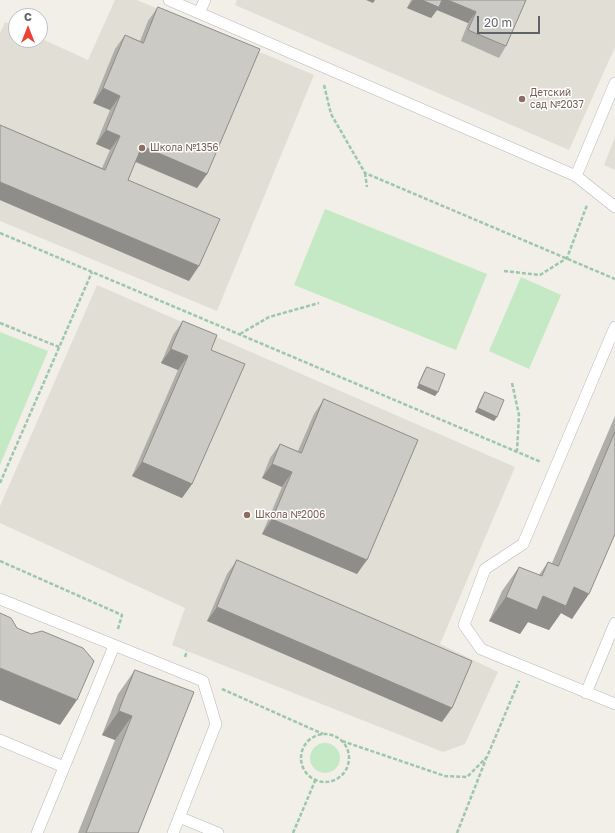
<!DOCTYPE html>
<meta charset="utf-8">
<style>
body{margin:0}
#map{position:relative;width:615px;height:833px;overflow:hidden;background:#f1efe8;font-family:"Golos Text",sans-serif}
canvas{display:block}
.north{position:absolute;left:8px;top:8px;width:40px;height:40px;box-sizing:border-box;background:#fff;border:1px solid #bfc1c3;border-radius:50%;rotate:0deg;font-size:11px;font-weight:700;line-height:16px;text-align:center;color:#5f6368}
.north::after{content:'';display:block;margin:auto;width:14px;height:18px;background:#ea4335;clip-path:polygon(50% 0,100% 100%,50% 72%,0 100%)}
.scale{position:absolute;left:477px;top:16px;width:63px;height:18px;box-sizing:border-box;border:2px solid #5f6368;border-top:0;padding-left:5px;font-size:12px;line-height:14px;white-space:nowrap;color:#5f6368;-webkit-text-stroke:3px #fff;paint-order:stroke}
</style>
<div id="map">
<canvas width="615" height="833"></canvas>
<div class="north">С</div>
<div class="scale">20 m</div>
</div>
<script>
const g = document.querySelector('canvas').getContext('2d');
g.lineJoin = 'round';
function fill(path, color) { g.fillStyle = color; g.fill(path, 'evenodd'); }
function strokePath(path, color, width, dash) { g.strokeStyle = color; g.lineWidth = width; g.lineCap = dash ? 'butt' : 'round'; g.setLineDash(dash || []); g.stroke(path); }
function label(font, color, halo, rows, align = 'center') {
  g.font = font + ' "Golos Text",sans-serif'; g.lineWidth = 3; g.setLineDash([]); g.textBaseline = 'middle'; g.strokeStyle = halo; g.fillStyle = color; for (const [text, x, y, turn = 0] of rows) {
    g.save(); g.translate(x, y); g.rotate((+turn || 0) * Math.PI / 180); g.textAlign = isNaN(turn) ? turn : align; if (halo) g.strokeText(text, 0, 0); g.fillText(text, 0, 0); g.restore();
  }
}
const education = new Path2D(`
 M115,0H137L314,75L217,311L0,221V33L5,22L16,27V40H40V38L88,60Z
 M237,0H615V47L569,150L235,5Z
 M615,137V170L604,165Z
 M97,285L515,467L440,644L498,672L465,744L443,752L172,645L185,608L0,523V506Z`);
const green = new Path2D(`
 M325,209L487,274L456,350L294,285Z
 M521,277L561,295L529,369L489,351Z
 M0,332L48,351L0,465Z
 M310 758a15 15 0 1 1 30 0a15 15 0 1 1-30 0Z`);
const path = new Path2D(`
 M324,85L331,114L365,173L615,279
 M365,173L367,187
 M0,233L541,462
 M504,271L540,275L567,258L587,205
 M0,323L59,347
 M240,334L269,317L319,303
 M512,383L519,415L517,451
 M0,483L92,272
 M0,561L122,615L118,629
 M185,657L187,651
 M222,689L323,734
 M301 758a24 24 0 1 1 48 0a24 24 0 1 1-48 0Z
 M342,741L445,776L467,777L487,757L519,681
 M293,833L315,781
 M457,833L486,759`);
const service = new Path2D(`
 M169,0L576,176L615,207
 M199,13L205,0
 M576,176L615,83
 M615,327L523,544L485,569L464,625L481,649L615,704
 M0,599L203,681L216,724L173,833
 M586,693L615,623
 M0,740L64,767
 M179,817L218,833
 M37,833L114,646`);
const wall = new Path2D(`
 M411,0H526L506,46L499,58L461,41L468,23L437,10L431,18L407,8Z
 M158,7L207,174L197,188L135,162L128,180L189,281L0,200V125L102,168L110,150L96,144L110,110L93,103L115,49L125,35L140,41L148,21Z
 M183,321L211,350L192,484L182,498L132,476L178,370L161,363L173,335Z
 M427,367L438,392L435,396L417,388L424,371Z
 M485,392L497,417L494,421L475,412L482,396Z
 M324,399L357,574L262,534L282,487L262,478L270,458L280,444L298,451L314,414Z
 M615,416V534L572,619L561,613L549,630L528,622L520,634L489,621L502,591L519,567L539,575L548,562L552,563Z
 M237,560L442,722L207,621L227,574Z
 M135,670L138,833H78L115,740L102,735L118,694Z`);
const shadedWall = new Path2D(`
 M366,0H375L373,3Z
 M413,0H448L476,12L468,23L437,10L431,18L407,8Z
 M103,88L120,96L110,110L93,103Z
 M106,130L120,136L110,150L96,144Z
 M142,146L207,174L197,188L132,160Z
 M0,182L199,266L189,281L0,200Z
 M171,349L188,356L178,370L161,363Z
 M419,384L438,392L435,396L417,388Z
 M478,408L497,417L494,421L475,412Z
 M142,462L192,484L182,498L132,476Z
 M272,464L292,472L282,487L262,478Z
 M272,519L367,560L357,574L262,534Z
 M574,587L589,594L572,619L561,613L549,630L528,622L520,634L489,621L506,597L543,596Z
 M217,607L452,708L442,722L207,621Z
 M0,668L77,700L60,725L0,700Z
 M119,711L132,716L115,740L102,735Z`);
const building = new Path2D(`
 M422,0H442L439,7Z
 M448,0H526L506,46L468,30L476,12Z
 M158,7L260,49L207,174L142,146L128,180L220,219L199,266L0,182V125L105,170L120,136L106,130L120,96L103,88L125,35L143,43Z
 M183,321L217,335L211,350L245,364L192,484L142,462L188,356L171,349Z
 M427,367L445,374L438,392L419,384Z
 M485,392L504,400L497,417L478,408Z
 M324,399L418,440L367,560L272,519L292,472L272,464L280,444L301,453Z
 M615,432V534L589,594L574,587L566,606L543,596L537,610L506,597L519,567L542,576L548,562L558,566Z
 M237,560L472,661L452,708L217,607Z
 M0,613L11,618L17,628L31,634L42,631L83,648L94,661L77,700L0,668Z
 M135,670L194,692L138,833H86L132,716L119,711Z`);
const markers = [
 [522,99,4,"#8d6e63"],
 [142,148,4,"#8d6e63"],
 [247,515,4,"#8d6e63"]
];
const educationNames = [
 ["Детский",530,93],
 ["сад №2037",530,105],
 ["Школа №1356",150,148],
 ["Школа №2006",255,515]
];
fill(education, '#e1ded6');
fill(green, '#c5e8c5');
strokePath(service, '#b5b8bc', 12);
strokePath(path, '#9cc7a9', 2.5, [4, 2]);
strokePath(service, '#fff', 11);
fill(wall, '#afaea9');
fill(shadedWall, '#8f8d8a');
fill(building, '#cccac5');
strokePath(building, '#8f8d8a', 1);
for (const [x, y, r, color] of markers) { const dot = new Path2D(); dot.arc(x, y, r, 0, 2 * Math.PI); g.fillStyle = color; g.fill(dot); strokePath(dot, '#fff', 1.5); }
label('10px', '#785e54', '#fff', educationNames, 'left');
</script>
